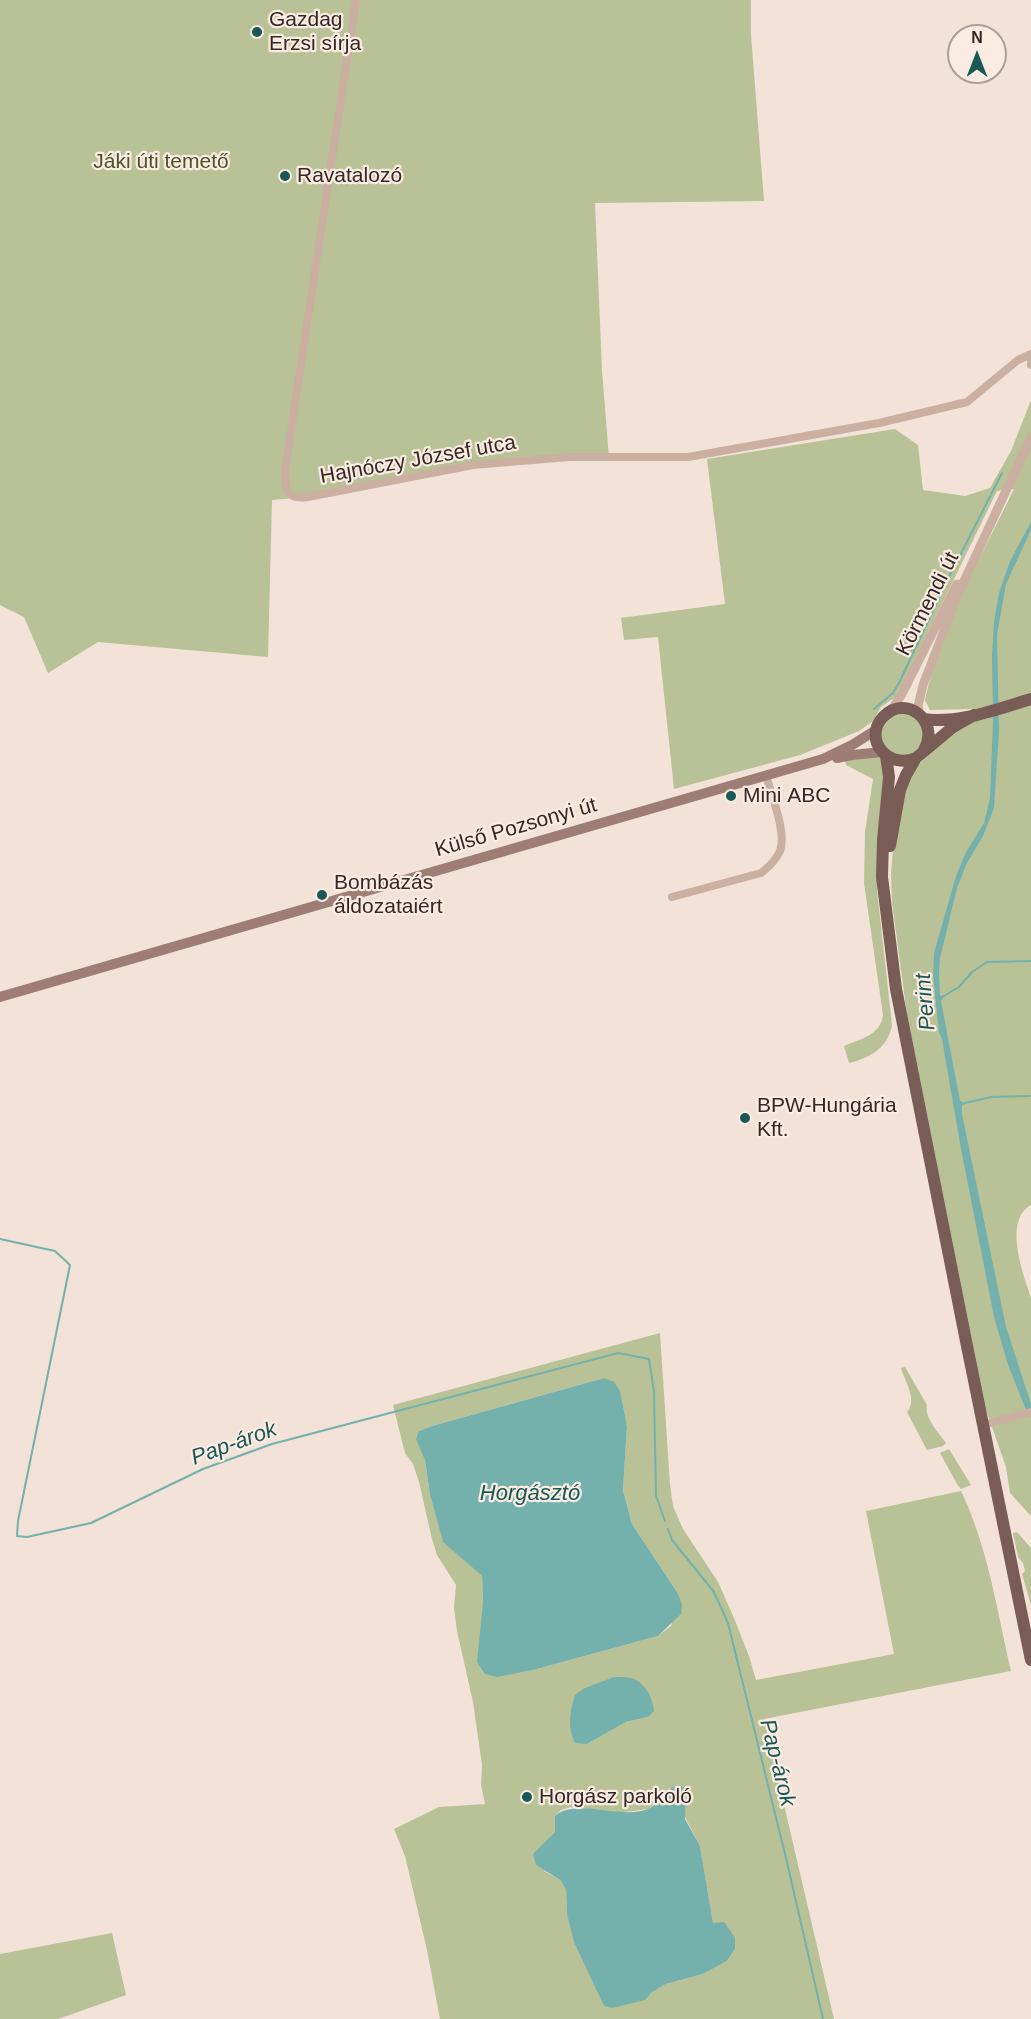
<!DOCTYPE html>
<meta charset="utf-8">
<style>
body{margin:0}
#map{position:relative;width:1031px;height:2019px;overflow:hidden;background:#f2e2d7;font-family:Helvetica,sans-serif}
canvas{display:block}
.north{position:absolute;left:947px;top:24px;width:60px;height:60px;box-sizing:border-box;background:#faece3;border:2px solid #ab9e97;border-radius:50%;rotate:0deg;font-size:16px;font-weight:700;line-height:24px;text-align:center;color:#352825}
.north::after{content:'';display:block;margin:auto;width:21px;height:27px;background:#195854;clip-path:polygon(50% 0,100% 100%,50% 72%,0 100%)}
</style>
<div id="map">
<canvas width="1031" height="2019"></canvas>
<div class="north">N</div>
</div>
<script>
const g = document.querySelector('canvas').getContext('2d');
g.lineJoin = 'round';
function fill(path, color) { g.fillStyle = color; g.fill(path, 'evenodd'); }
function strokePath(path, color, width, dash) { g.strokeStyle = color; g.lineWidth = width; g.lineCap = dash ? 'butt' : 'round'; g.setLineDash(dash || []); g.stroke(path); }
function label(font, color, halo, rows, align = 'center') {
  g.font = font + ' Helvetica,sans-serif'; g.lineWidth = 4.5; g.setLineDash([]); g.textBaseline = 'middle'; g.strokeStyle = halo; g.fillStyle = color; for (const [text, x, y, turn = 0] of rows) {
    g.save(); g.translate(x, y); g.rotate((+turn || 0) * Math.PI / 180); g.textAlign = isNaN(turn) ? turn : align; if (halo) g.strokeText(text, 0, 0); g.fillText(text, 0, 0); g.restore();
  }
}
const green = new Path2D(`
 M0,0H751V35L764,201L595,203L602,371L609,458L504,461L308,497L272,500L268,657L98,642L48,673L24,617L0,605Z
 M1031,400V1205C1003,1220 1023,1274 1031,1297V1516L1010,1493L1006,1467L984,1404L907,1015L892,902L891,873L895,826L909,775L952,731L974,719L973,709L930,710L925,700C941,626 981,557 1014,489L997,491L897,696L881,707L873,721L859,731L800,755L674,789L658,637L624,640L621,618L725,604L707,459L895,429L918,445L923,490L965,496L990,488L1011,451Z
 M904,713L917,719L924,731L921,748L906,757L885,750L880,733L890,717Z
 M879,756L884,762L877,890L892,1025C888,1048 870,1058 849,1063L844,1046C860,1039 881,1035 883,1015L864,883L865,832L873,779L846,765L844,757Z
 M660,1333L670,1485L673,1506L683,1529L718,1582L734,1618L749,1656L756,1680L894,1654L866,1511L961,1491C988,1547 997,1611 1011,1671L764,1719L834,2019H440L427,1950L405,1856L394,1829L439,1807L485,1804L481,1785L482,1765L473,1702L457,1631L454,1608L456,1585L437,1555L432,1539L419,1482L413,1464L405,1453L393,1405ZM604,1378L627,1427L623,1490L632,1524L677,1592L671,1626L658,1636L537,1669L483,1603L482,1576L443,1541L430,1495L425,1460L419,1431L432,1426ZM649,1694L648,1717L626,1722L587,1744ZM670,1788L700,1846L713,1924L730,1931L735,1937V1949L727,1961L703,1974L666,1984L651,1993L604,2006L590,1973L567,1914L566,1890L560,1880L544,1871L551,1836L555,1832V1816L561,1810L571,1807L616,1813L649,1809Z
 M905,1367L927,1405C924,1418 939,1433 946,1443L943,1446L927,1450L907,1412C918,1400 905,1382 901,1368Z
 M949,1449L971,1485L961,1489L957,1484L940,1453Z
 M1017,1532L1031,1548V1605L1022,1574L1025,1571L1023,1563L1018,1557L1013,1533Z
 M112,1933L126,1995L58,2019H0V1954Z`);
const water = new Path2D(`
 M1031,522V530L1006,584L997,635L999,730L994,808L983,836L967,863L957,888L940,958L939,972L940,996L945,995L941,1001L960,1101L964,1103L962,1105V1114L1006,1327L1031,1404V1414L1028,1415L1008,1365L994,1317L961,1149L942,1039L939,1032L933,976L934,953L956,876L966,852L984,823L990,798L993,721L992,655L994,622L999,593L1010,561Z
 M604,1378L614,1382L620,1391L627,1427L623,1490L632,1524L677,1592L682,1604L681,1614L658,1636L537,1669L497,1677L485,1674L477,1662L483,1603L482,1576L443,1542L430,1495L425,1460L416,1439L419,1431L432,1426Z
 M614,1677C620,1677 629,1677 634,1679C646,1684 653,1699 654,1711L648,1717L626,1722L587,1744L575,1743C567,1727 570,1711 575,1695L585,1688Z
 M677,1785L686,1788L685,1819L700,1846L713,1923L724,1922L735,1937V1949L727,1961L703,1974L666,1984L651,1993L645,2000L612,2008L604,2006L574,1942L567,1914L566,1890L560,1880L536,1865L533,1854L555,1832V1816C575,1797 620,1820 648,1809C658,1805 665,1790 677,1785Z`);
const stream = new Path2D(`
 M874,709L893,693L899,683L946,583L1002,473
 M944,996L959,987L972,972L987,962L1031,961
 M961,1104L991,1097L1030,1096
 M0,1239L55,1251L70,1265L18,1521L17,1536L27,1537L91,1523L203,1469L272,1444L618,1353L649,1359L654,1392L656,1496L665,1521
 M668,1529L672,1540L714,1592L728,1623L786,1858L823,2019`);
const minor = new Path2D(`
 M356,0L285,470C284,490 286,500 308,497L473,465L569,457H688L879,423L967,402L1018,360L1031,354
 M1031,356V365
 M672,897L761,873C769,867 776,860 780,851C787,833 771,794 766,775
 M983,1425L1031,1412`);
const tertiary = new Path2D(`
 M890,712L902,694L957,584
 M920,716L918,706L923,685L958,594L1031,437`);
const secondary = new Path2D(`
 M837,758L852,755L882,752
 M0,997L823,759L852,745L876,730`);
const primary = new Path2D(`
 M923,719C959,724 997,709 1031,699
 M886,756L889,777L883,840L882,877L896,989L967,1346L1031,1660
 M916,758C889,770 862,740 883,717C905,693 941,721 924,750
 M890,846L900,790L906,775L916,758L953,727L974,715`);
const markers = [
 [257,32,6,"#195854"],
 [285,176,6,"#195854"],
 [731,796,6,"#195854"],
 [322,895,6,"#195854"],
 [745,1118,6,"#195854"],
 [527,1797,6,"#195854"]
];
const poiNames = [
 ["Gazdag",269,20],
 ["Erzsi sírja",269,44],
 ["Ravatalozó",297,176],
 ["Mini ABC",743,796],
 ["Bombázás",334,883],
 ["áldozataiért",334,907],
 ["BPW-Hungária",757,1106],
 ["Kft.",757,1130],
 ["Horgász parkoló",539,1797]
];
const parkNames = [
 ["Jáki úti temető",161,162]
];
const streetNames = [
 ["Hajnóczy József utca",418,460,-10],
 ["Körmendi út",928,604,-63],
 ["Külső Pozsonyi út",516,828,-16]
];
const waterNames = [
 ["Perint",926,1002,-95],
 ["Pap-árok",234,1444,-20],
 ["Horgásztó",530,1494],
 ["Pap-árok",777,1763,76]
];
fill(green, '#b8c296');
fill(water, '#74b1ac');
strokePath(stream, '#74b1ac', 2);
strokePath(minor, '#cbb0a2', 8);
strokePath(tertiary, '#cbb0a2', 9);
strokePath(secondary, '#9e7e74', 10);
strokePath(primary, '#785c55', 12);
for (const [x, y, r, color] of markers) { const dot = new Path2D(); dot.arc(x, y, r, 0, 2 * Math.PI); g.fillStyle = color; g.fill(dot); strokePath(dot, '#faece3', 2); }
label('21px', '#352825', '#faece3', poiNames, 'left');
label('21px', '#495427', '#faece3', parkNames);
label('21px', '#352825', '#faece3', streetNames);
label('italic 22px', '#195854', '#faece3', waterNames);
</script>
